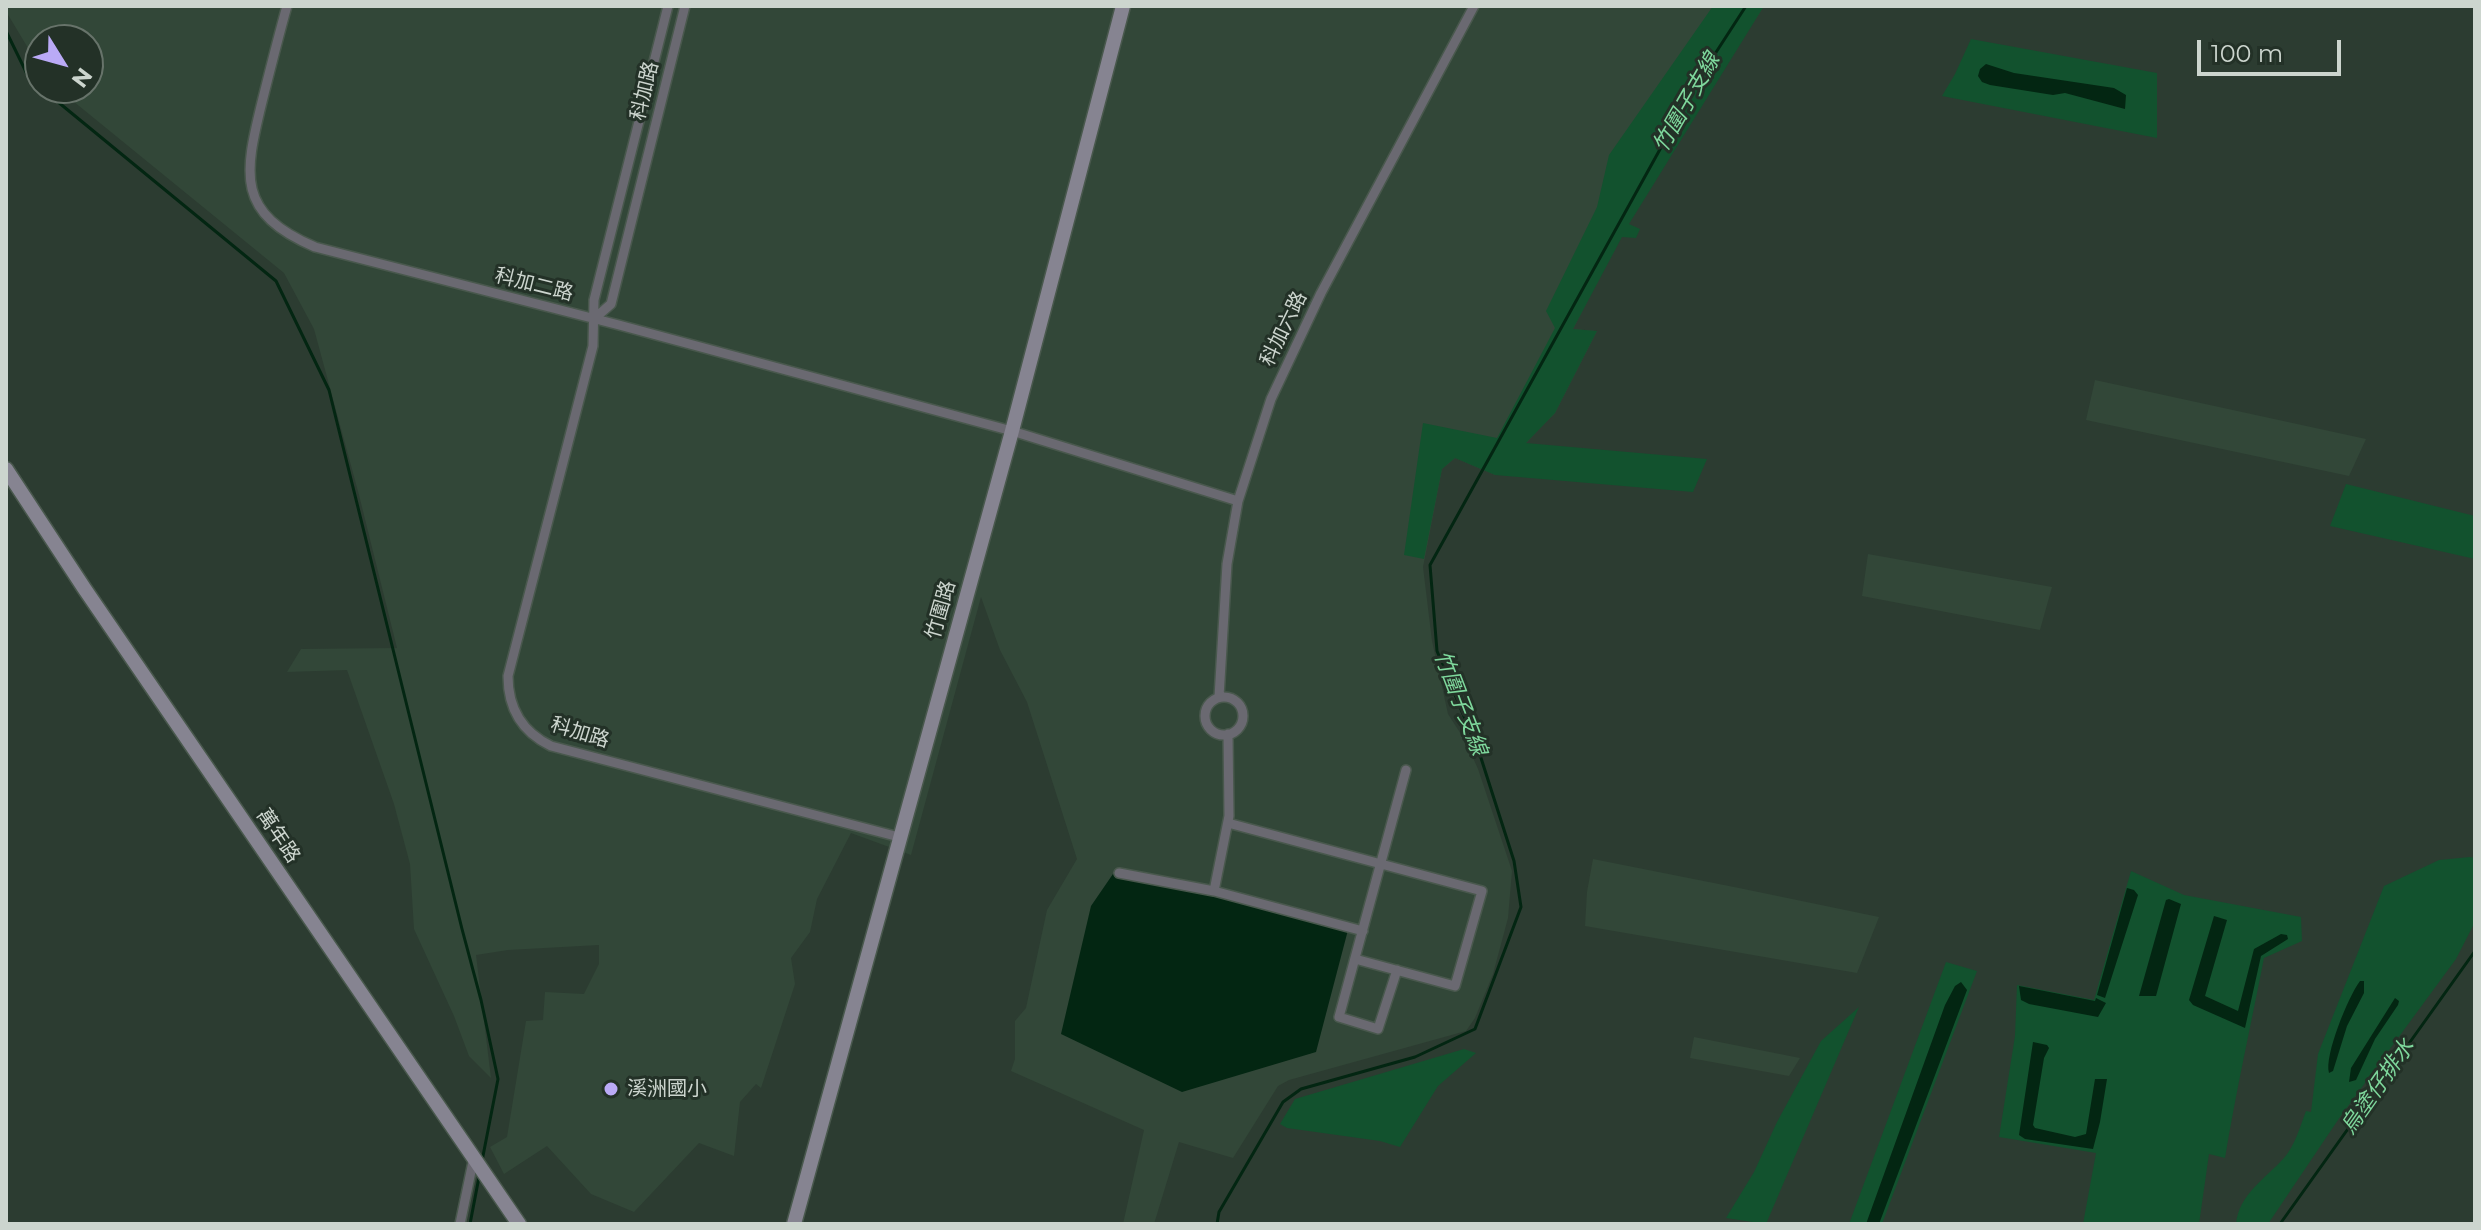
<!DOCTYPE html>
<meta charset="utf-8">
<style>
body{margin:0}
#map{position:relative;width:2481px;height:1230px;overflow:hidden;background:#2c3c31;font-family:Montserrat,sans-serif}
canvas{display:block}
.frame{position:absolute;inset:0;border:8px solid #ccd5ce;pointer-events:none}
.north{position:absolute;left:24px;top:24px;width:80px;height:80px;box-sizing:border-box;background:#233127;border:2px solid #67736a;border-radius:50%;rotate:127deg;font-size:22px;font-weight:700;line-height:32px;text-align:center;color:#ccd5ce}
.north::after{content:'';display:block;margin:auto;width:28px;height:36px;background:#baaaf6;clip-path:polygon(50% 0,100% 100%,50% 72%,0 100%)}
.scale{position:absolute;left:2197px;top:40px;width:144px;height:36px;box-sizing:border-box;border:4px solid #ccd5ce;border-top:0;padding-left:10px;font-size:24px;line-height:28px;white-space:nowrap;color:#ccd5ce;-webkit-text-stroke:6px #233127;paint-order:stroke}
</style>
<div id="map">
<canvas width="2481" height="1230"></canvas>
<div class="frame"></div>
<div class="north">N</div>
<div class="scale">100 m</div>
</div>
<script>
const g = document.querySelector('canvas').getContext('2d');
g.lineJoin = 'round';
function fill(path, color) { g.fillStyle = color; g.fill(path, 'evenodd'); }
function strokePath(path, color, width, dash) { g.strokeStyle = color; g.lineWidth = width; g.lineCap = dash ? 'butt' : 'round'; g.setLineDash(dash || []); g.stroke(path); }
function label(font, color, halo, rows, align = 'center') {
  g.font = font + ' Montserrat,"Noto Sans TC",sans-serif'; g.lineWidth = 6; g.setLineDash([]); g.textBaseline = 'middle'; g.strokeStyle = halo; g.fillStyle = color; for (const [text, x, y, turn = 0] of rows) {
    g.save(); g.translate(x, y); g.rotate((+turn || 0) * Math.PI / 180); g.textAlign = isNaN(turn) ? turn : align; if (halo) g.strokeText(text, 0, 0); g.fillText(text, 0, 0); g.restore();
  }
}
const built = new Path2D(`
 M6,6H1764L1644,193L1573,329L1597,331L1555,413L1495,475L1455,458L1442,469L1423,567L1432,641L1448,714L1466,742L1478,769L1512,871L1508,918L1493,974L1475,1018L1466,1031L1289,1080L1278,1086L1233,1158L1179,1142L1154,1224H1123L1144,1130L1011,1071L1015,1059V1021L1026,1008L1047,910L1077,859L1027,702L1000,650L981,597L911,855L851,833L817,899L810,932L791,958L795,984L761,1088L756,1084L740,1102L734,1156L699,1143L634,1212L591,1194L547,1146L504,1174L490,1147L507,1137L526,1021L543,1020L545,992L584,994L599,964V945L508,950L476,955L491,1078L469,1056L454,1016L414,929L410,864L394,804L347,670L287,672L301,649L397,648L359,495L314,329L284,273L57,88H88V40H40V68L7,13Z
 M2095,380L2366,439L2349,476L2086,420Z
 M1868,554L2052,587L2040,630L1862,596Z
 M1593,859L1739,888L1879,917L1857,973L1585,926L1587,892Z
 M1694,1037L1800,1058L1789,1076L1690,1058Z`);
const green = new Path2D(`
 M1713,6H1764L1629,224L1640,229L1636,238L1622,237L1573,329L1597,331L1555,413L1526,443L1707,459L1693,492L1495,475L1455,458L1442,469L1424,559L1404,555L1423,423L1497,438L1555,328L1546,311L1597,207L1609,155Z
 M1971,39L2157,73V138L1942,96L1955,74Z
 M2346,484L2475,516V559L2330,526Z
 M2470,857L2475,858V922L2456,959L2340,1117L2268,1224H2236C2239,1194 2265,1179 2284,1158C2295,1145 2300,1127 2306,1111L2311,1112L2318,1054L2384,886L2439,860Z
 M2131,871L2184,895L2301,917L2302,941L2264,958C2251,1025 2236,1091 2225,1158L2209,1154L2199,1224H2083L2096,1153L1999,1137L2015,1036L2017,985L2094,1000Z
 M1946,962L1977,971L1882,1224H1849Z
 M1859,1007L1766,1224L1726,1218L1754,1172L1777,1122L1821,1041Z
 M1464,1049L1476,1053L1438,1086L1400,1147L1380,1141L1287,1128L1280,1124L1295,1099Z`);
const water = new Path2D(`
 M1986,64L2014,73L2114,88L2126,95L2125,109L2065,93L2053,95L1990,85L1982,82L1978,76L1980,69Z
 M1115,871L1348,930L1316,1052L1182,1092L1061,1034L1091,906Z
 M2127,888L2134,890L2138,895L2105,998L2097,995Z
 M2169,899L2181,904L2156,996H2139L2166,900Z
 M2214,916L2227,920L2205,996L2238,1011L2254,949L2281,934L2287,935L2288,939L2261,956L2245,1028L2193,1005L2189,1000Z
 M2360,981H2364V993L2347,1026L2333,1071L2329,1073C2324,1056 2348,997 2360,981Z
 M1961,982L1967,990L1879,1224H1866L1945,1005L1955,986Z
 M2019,986L2095,1001L2096,998L2106,1003L2098,1017L2029,1004L2021,1000Z
 M2395,998L2399,1001L2398,1005L2375,1039L2356,1080L2349,1082L2351,1068Z
 M2033,1042L2047,1045L2049,1048L2044,1058L2033,1125L2035,1128L2075,1137L2086,1134L2095,1079H2107L2100,1122L2093,1149L2025,1139L2019,1135Z`);
const stream = new Path2D(`
 M6,31L29,78L40,87
 M41,88L276,281L329,390L462,929L481,1000L498,1079L482,1161
 M470,1224L479,1177
 M1217,1224L1219,1212L1283,1102L1301,1089L1415,1057L1475,1029L1521,907L1514,861L1481,758L1437,651L1430,565L1700,77L1746,6
 M2280,1224L2475,951`);
const street = new Path2D(`
 M287,6C278,38 270,70 262,102C244,175 236,213 315,247L619,325L1012,431L1238,501
 M668,6L594,300L593,346L508,676C508,708 522,732 551,746L899,837
 M595,318L611,304L685,6
 M1205 716a19 19 0 1 1 38 0a19 19 0 1 1-38 0Z
 M1219,697L1227,564L1238,501L1271,399L1321,293L1474,6
 M1228,823L1482,891L1455,986L1355,959
 M1119,873L1214,891L1363,931
 M1214,891L1229,816L1228,734
 M1397,970L1378,1029L1339,1017L1406,770
 M460,1224L474,1157`);
const secondary = new Path2D(`
 M6,469L84,588L519,1224
 M794,1224L1012,431L1123,6`);
const markers = [
 [611,1089,8,"#baaaf6"]
];
const streetNames = [
 ["科加路",645,91,-76],
 ["科加二路",534,285,14],
 ["科加六路",1284,329,-64],
 ["竹圍路",941,610,-74],
 ["科加路",580,733,17],
 ["萬年路",278,836,56]
];
const poiNames = [
 ["溪洲國小",627,1089]
];
const waterNames = [
 ["竹圍子支線",1687,103,-60],
 ["竹圍子支線",1460,703,69],
 ["烏塗仔排水",2378,1087,-55]
];
fill(built, '#324738');
fill(green, '#12522e');
fill(water, '#032612');
strokePath(stream, '#032612', 3);
strokePath(street, '#49584d', 12);
strokePath(secondary, '#49584d', 17);
strokePath(street, '#6a6971', 9);
strokePath(secondary, '#868491', 14);
for (const [x, y, r, color] of markers) { const dot = new Path2D(); dot.arc(x, y, r, 0, 2 * Math.PI); g.fillStyle = color; g.fill(dot); strokePath(dot, '#233127', 3); }
label('20px', '#ccd5ce', '#233127', streetNames);
label('20px', '#ccd5ce', '#233127', poiNames, 'left');
label('italic 22px', '#7ed89c', '#233127', waterNames);
</script>
